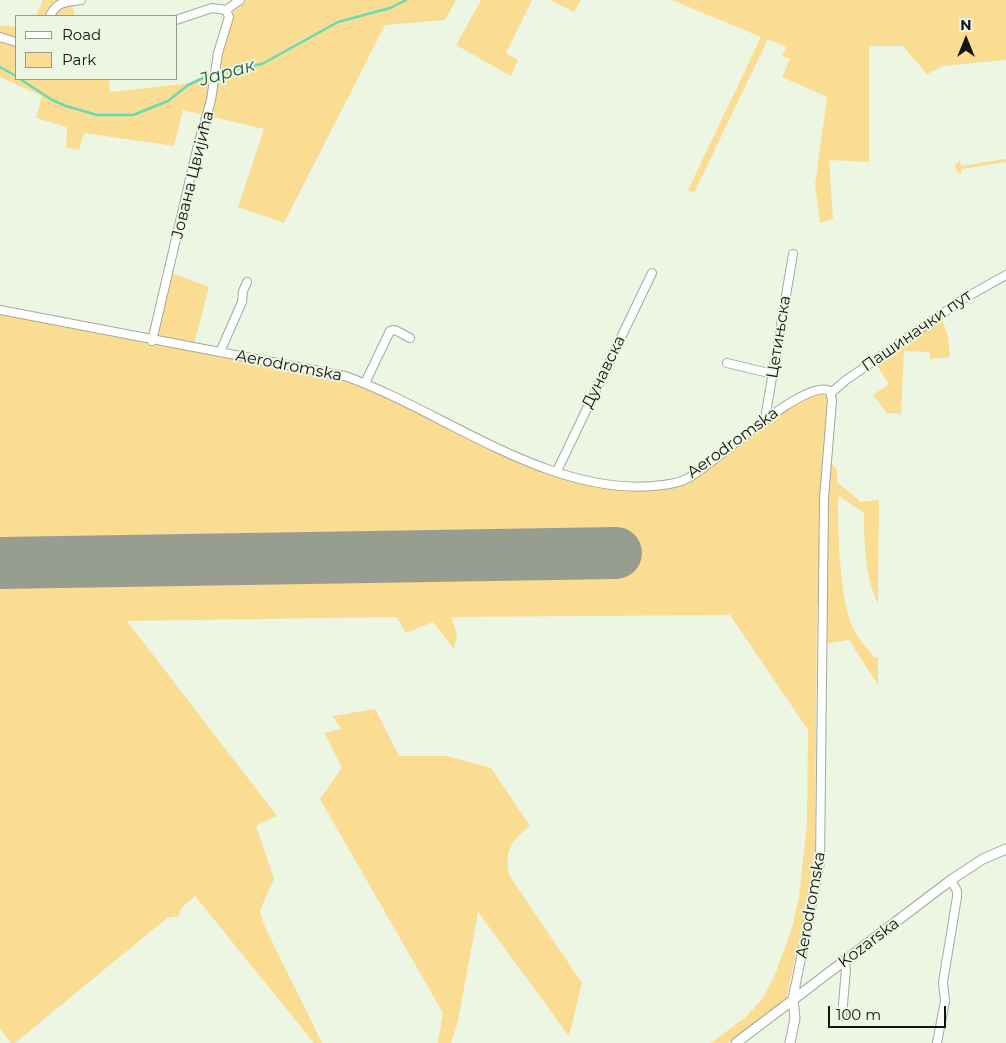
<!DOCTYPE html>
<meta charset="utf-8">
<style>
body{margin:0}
#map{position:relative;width:1006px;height:1043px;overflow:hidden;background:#ecf6e3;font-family:Montserrat,sans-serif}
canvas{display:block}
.legend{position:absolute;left:15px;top:15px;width:162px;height:65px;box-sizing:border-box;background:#ecf6e3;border:1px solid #959c8e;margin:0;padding:6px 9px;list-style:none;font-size:15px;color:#12150f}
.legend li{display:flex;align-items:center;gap:10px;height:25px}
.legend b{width:25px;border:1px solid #959c8e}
.north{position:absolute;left:941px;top:15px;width:50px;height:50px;-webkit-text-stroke:4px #ecf6e3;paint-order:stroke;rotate:0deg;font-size:14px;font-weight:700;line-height:20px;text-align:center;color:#12150f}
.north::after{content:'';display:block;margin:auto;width:18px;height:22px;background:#12150f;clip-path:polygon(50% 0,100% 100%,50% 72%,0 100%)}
.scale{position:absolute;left:828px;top:1006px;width:118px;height:22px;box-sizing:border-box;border:2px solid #12150f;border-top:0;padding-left:6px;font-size:15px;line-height:18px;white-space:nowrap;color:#12150f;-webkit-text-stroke:4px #ecf6e3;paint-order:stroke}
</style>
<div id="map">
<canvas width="1006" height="1043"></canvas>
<ul class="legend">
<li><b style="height:6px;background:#fff"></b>Road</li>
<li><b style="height:14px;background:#fadd93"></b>Park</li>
</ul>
<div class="north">N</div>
<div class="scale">100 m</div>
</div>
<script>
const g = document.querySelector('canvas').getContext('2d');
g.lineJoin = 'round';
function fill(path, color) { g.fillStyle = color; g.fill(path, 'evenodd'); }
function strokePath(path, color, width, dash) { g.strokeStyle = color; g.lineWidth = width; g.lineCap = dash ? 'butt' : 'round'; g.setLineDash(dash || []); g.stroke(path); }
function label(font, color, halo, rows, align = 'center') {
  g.font = font + ' Montserrat,sans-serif'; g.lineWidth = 4; g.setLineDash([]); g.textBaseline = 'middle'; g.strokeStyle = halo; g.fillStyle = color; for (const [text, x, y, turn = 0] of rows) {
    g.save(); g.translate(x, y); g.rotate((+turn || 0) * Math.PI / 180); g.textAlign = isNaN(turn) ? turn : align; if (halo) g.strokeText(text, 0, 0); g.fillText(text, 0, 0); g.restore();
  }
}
const green = new Path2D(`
 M43,0H71L75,16H36Z
 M243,0H456L445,20L385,25L284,223L238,207L264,129L183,110L174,146L84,133L79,150L66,147L67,127L36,118L42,96L0,77V25L16,27V79H109L110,92L192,83L219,70L220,57L235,8Z
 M481,0H532L506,53L518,60L511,76L456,45Z
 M550,0H581L574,12Z
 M672,0H1006V60L943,66L927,74L903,46H869V162L829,160L833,219L820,223L815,185L827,97L782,77L790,59L782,56L786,47L768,39L694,193L688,190L761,37Z
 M1006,159V162L962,169L961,174L957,172L955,165L960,160L961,166Z
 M172,273L209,287L194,344L157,336Z
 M0,314L321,373L355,382L465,437L541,469L631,489L656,490L670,488L703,474L755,431L798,401L819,392L827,393L828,407L820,493L819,604H817L815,848L806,911L786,998L728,1043H711L747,1016L762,999L775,975L792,928L799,897L807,824L808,730L730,615L451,617L457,634L454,649L433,622L406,633L397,617L127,621L277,816L256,826L274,879L260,910L264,925L322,1043H314L195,896L181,908L179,916L167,918L15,1043H11L0,1029Z
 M942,319L948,336L950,357L930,359V352L904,351L901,414L887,413L873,395L889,384L876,364Z
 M829,460L837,470V482L861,502L879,500L878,604C865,576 864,544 864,513L839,496L838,503C838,535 840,598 852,626C857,638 867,648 875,658L878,656V685L849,640L824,644L826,501Z
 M375,709L399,756H447L491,768L530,826C510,842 505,850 509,875L582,983L569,1036L478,912L458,1021L451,1043H438L443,1013L320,799L342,768L324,733L341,729L333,716Z`);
const stream = new Path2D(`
 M0,67L16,76
 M20,79L52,100L66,106L97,115H133L168,101L188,85L209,75L262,64L338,22L390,8L406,0`);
const runway = new Path2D(`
 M0,563L616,553`);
const minor = new Path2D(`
 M226,10L240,0
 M50,16C57,1 67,2 81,0
 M0,37L16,42
 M0,310L345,376C444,411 552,500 663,485C672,484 681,482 688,478C715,464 805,377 830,391L832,400L824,498L820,863L795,988
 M152,341L198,145L211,100L218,53L229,17L226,10L212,8L176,20
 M220,352L242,302L243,291L247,282
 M727,363L773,374
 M365,383L390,331L395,330L410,338
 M831,393L846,380L965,298L1006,275
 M765,419L793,254
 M557,471L652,273
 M842,1016L846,969L844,962
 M937,1043L945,1001L943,982L957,897V891L951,880`);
const tertiary = new Path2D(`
 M736,1043L951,880L983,859L1006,849
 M790,1043L795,1018L793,1000L795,988`);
const streetNames = [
 ["Јована Цвијића",193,175,-76],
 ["Пашиначки пут",917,331,-35],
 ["Цетињска",779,337,-81],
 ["Aerodromska",289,366,11],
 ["Дунавска",604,372,-64],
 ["Aerodromska",733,443,-36],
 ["Aerodromska",811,905,-80],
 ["Kozarska",869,943,-37]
];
const waterNames = [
 ["Јарак",227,73,-16]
];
fill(green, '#fadd93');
strokePath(stream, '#66dab5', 2.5);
strokePath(runway, '#979e90', 52);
strokePath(minor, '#a2aa99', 10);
strokePath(tertiary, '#a2aa99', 11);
strokePath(minor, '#fff', 8);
strokePath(tertiary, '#fff', 9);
label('16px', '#12150f', '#ecf6e3', streetNames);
label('italic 18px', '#255546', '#ecf6e3', waterNames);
</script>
